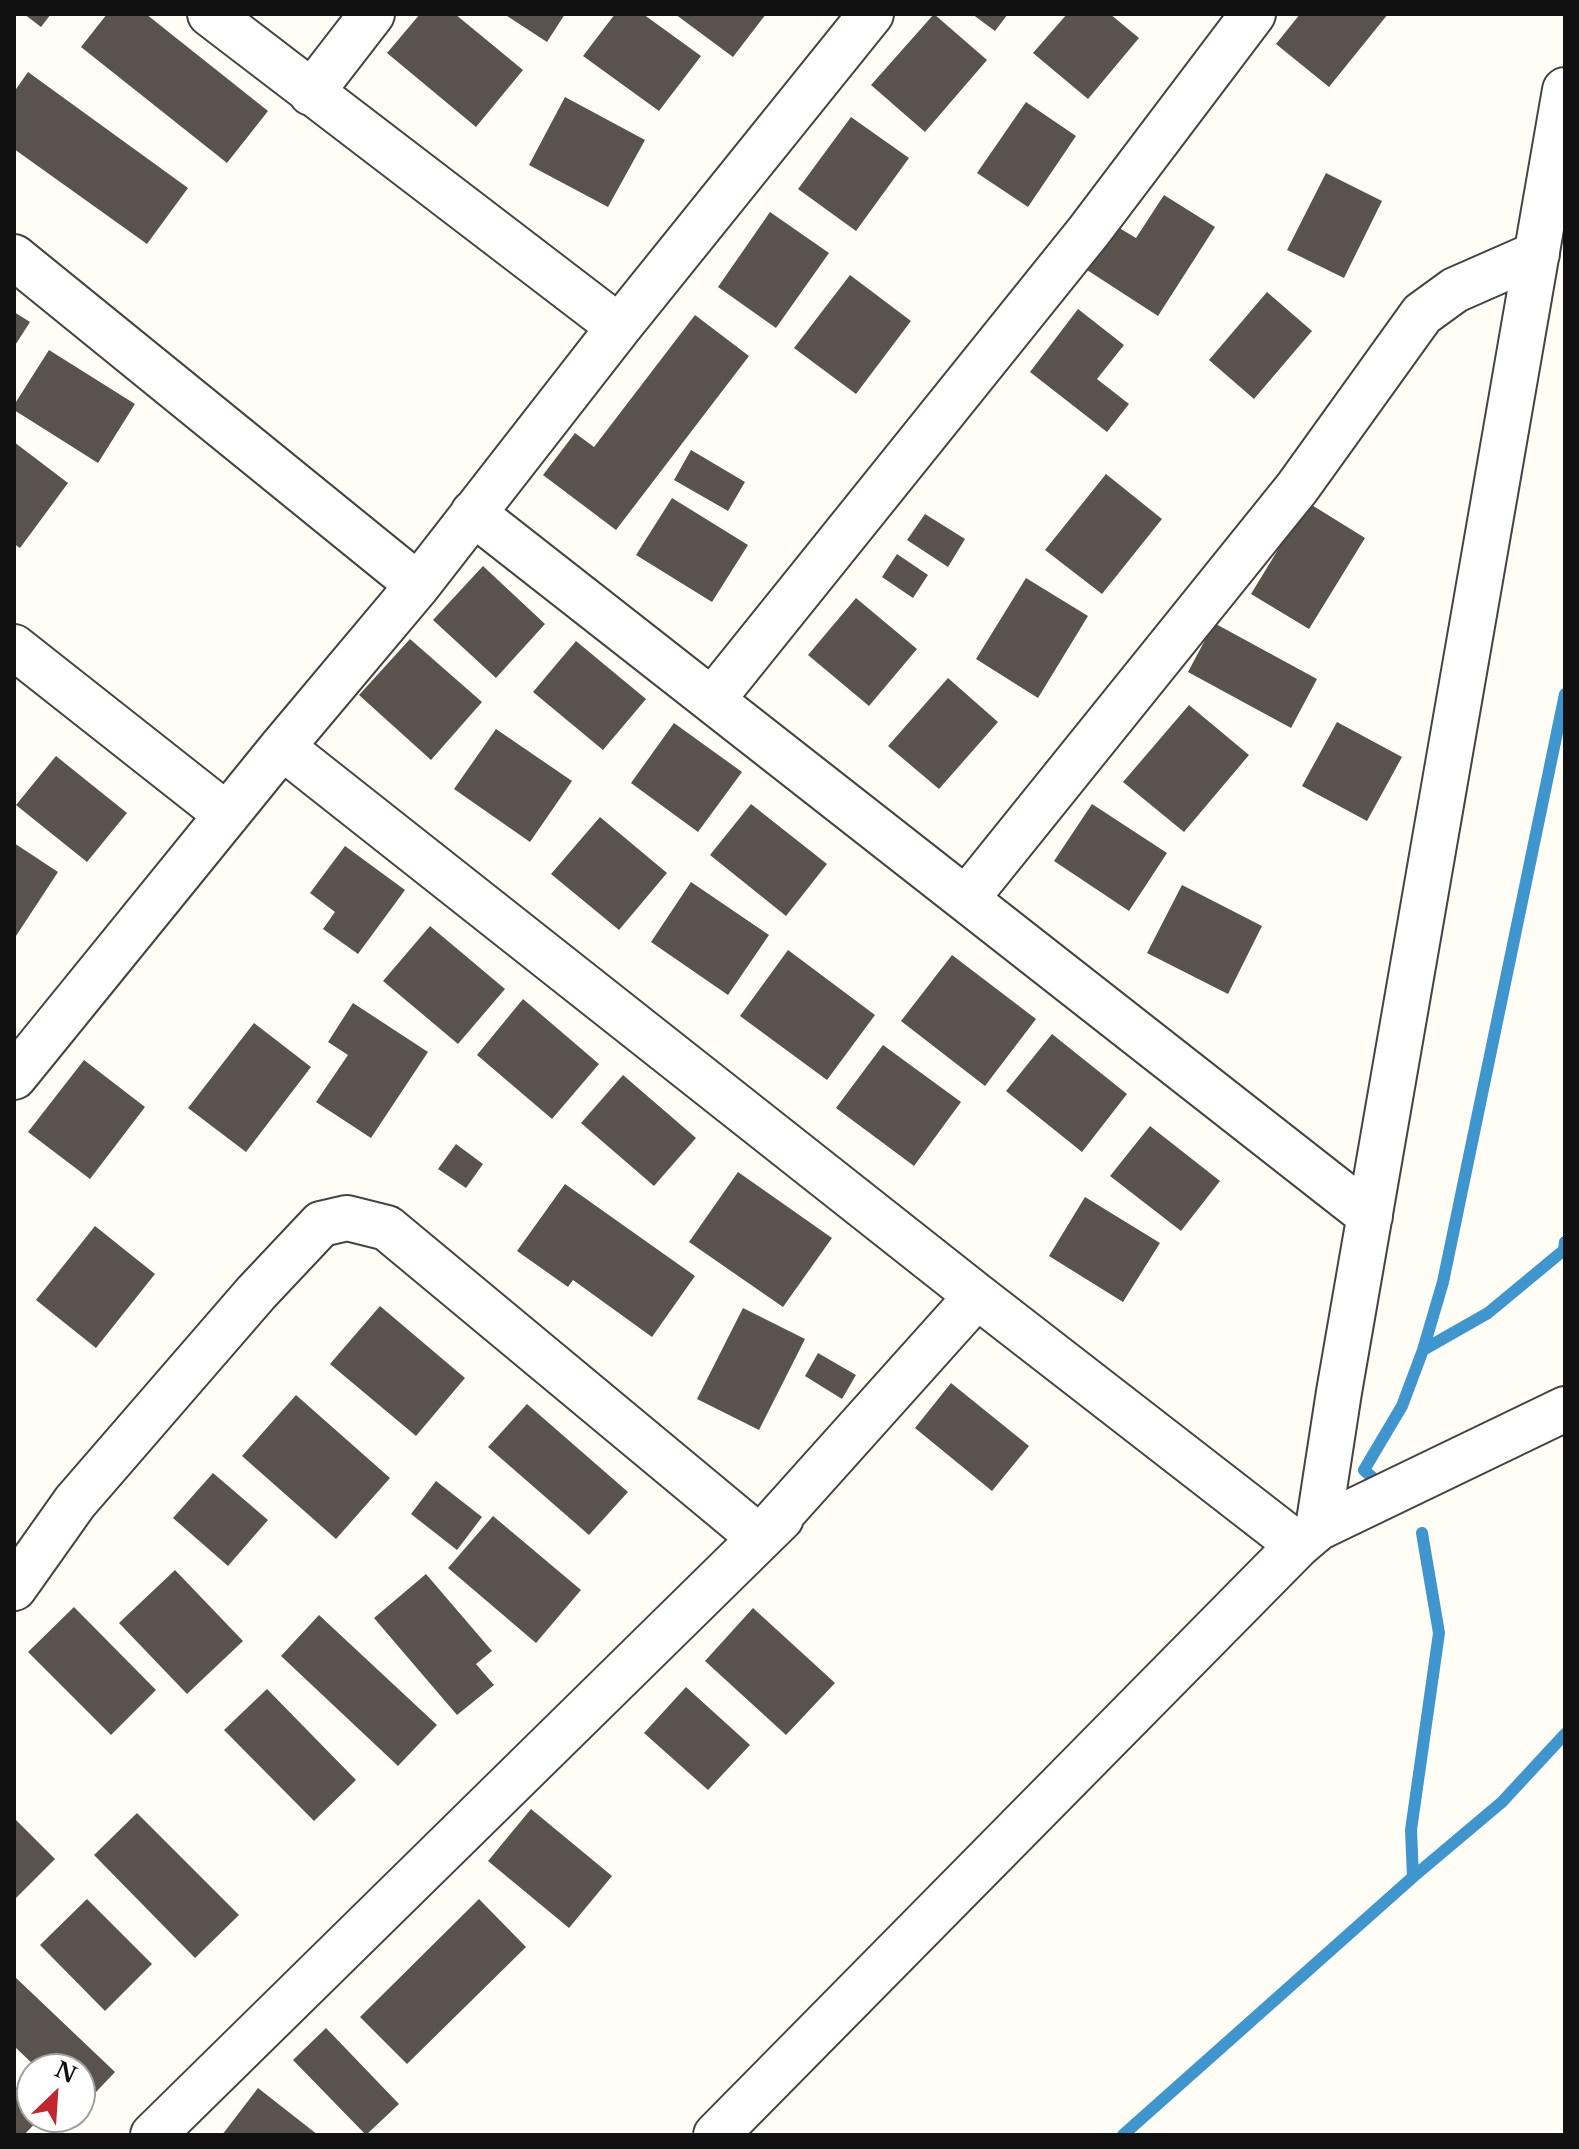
<!DOCTYPE html>
<style>
body{margin:0}
#map{position:relative;width:1579px;height:2149px;overflow:hidden;background:#fffdf5;font-family:"Libre Baskerville",serif}
canvas{display:block}
.frame{position:absolute;inset:0;border:16px solid #111;pointer-events:none}
.north{position:absolute;left:16px;top:2053px;width:80px;height:80px;box-sizing:border-box;background:#fff;border:2px solid #a0a0a0;border-radius:50%;rotate:25deg;font-size:22px;font-weight:700;line-height:32px;text-align:center;color:#111}
.north::after{content:'';display:block;margin:auto;width:28px;height:36px;background:#c4262e;clip-path:polygon(50% 0,100% 100%,50% 72%,0 100%)}
</style>
<div id="map">
<canvas width="1579" height="2149"></canvas>
<div class="frame"></div>
<div class="north">N</div>
</div>
<script>
const g = document.querySelector('canvas').getContext('2d');
g.lineJoin = 'round';
function strokePath(path, color, width, dash) { g.strokeStyle = color; g.lineWidth = width; g.lineCap = dash ? 'butt' : 'round'; g.setLineDash(dash || []); g.stroke(path); }
function fill(path, color) { g.fillStyle = color; g.fill(path, 'evenodd'); }
const stream = new Path2D(`
 M1423,1350L1488,1313L1564,1250L1565,1242
 M1375,1480L1364,1470L1402,1406L1423,1350L1443,1282L1565,694
 M1413,1877L1411,1830L1439,1633L1422,1533
 M1123,2135L1413,1877L1502,1802L1565,1734`);
const building = new Path2D(`
 M24,14H51L41,27Z
 M107,14H146L268,111L227,163L81,47Z
 M420,14H455L523,70L476,127L387,53Z
 M504,14H565L547,42Z
 M615,14H643L701,56L659,111L583,56Z
 M675,14H766L733,57Z
 M934,14L987,60L925,132L871,85Z
 M972,14H1008L995,31Z
 M1067,14H1110L1139,38L1088,99L1033,53Z
 M1300,14H1388L1329,87L1276,44Z
 M28,72L188,188L147,244L14,149V92Z
 M565,97L645,140L608,207L529,165Z
 M1026,102L1076,136L1028,207L977,173Z
 M851,117L909,158L856,231L798,189Z
 M1326,173L1382,201L1344,278L1287,250Z
 M1164,195L1215,227L1158,316L1087,270L1116,226L1136,238Z
 M770,212L829,253L776,328L718,287Z
 M850,275L911,321L856,394L794,348Z
 M1267,292L1312,331L1254,399L1209,360Z
 M1078,309L1124,345L1097,379L1129,404L1107,432L1030,372Z
 M14,312L30,322L14,347Z
 M695,315L749,356L616,530L543,475L575,433L594,447Z
 M49,350L135,404L98,463L14,410V405Z
 M14,442L68,483L20,548L14,544Z
 M691,450L745,482L728,511L674,480Z
 M1106,474L1162,519L1102,594L1045,550Z
 M672,498L748,545L712,602L636,555Z
 M1307,502L1365,538L1309,629L1251,594Z
 M925,514L965,539L948,567L907,540Z
 M897,554L928,575L913,598L882,577Z
 M483,566L545,624L496,678L433,620Z
 M1026,578L1088,616L1038,698L976,659Z
 M856,598L917,649L869,706L808,655Z
 M1214,623L1317,679L1291,728L1188,672Z
 M410,639L482,702L431,760L359,695Z
 M576,641L646,699L603,750L533,692Z
 M948,678L998,722L939,789L888,746Z
 M1189,705L1249,755L1184,832L1123,782Z
 M1337,722L1402,757L1367,821L1302,786Z
 M674,723L742,772L698,832L631,783Z
 M496,729L572,781L530,842L454,789Z
 M56,756L127,813L87,862L16,805Z
 M751,804L827,864L786,916L710,855Z
 M1092,804L1167,853L1129,911L1054,861Z
 M600,817L667,873L619,930L551,874Z
 M14,843L58,872L14,939Z
 M345,846L405,890L358,954L323,929L335,912L310,893Z
 M691,882L769,935L728,995L651,942Z
 M1182,885L1262,926L1228,994L1147,953Z
 M430,926L505,989L458,1044L383,981Z
 M788,950L875,1015L827,1080L740,1016Z
 M952,955L1036,1019L985,1086L901,1021Z
 M523,999L599,1064L552,1119L477,1055Z
 M353,1003L428,1052L371,1138L316,1102L348,1055L328,1042Z
 M254,1023L311,1067L246,1152L188,1108Z
 M1052,1034L1127,1094L1082,1152L1006,1091Z
 M883,1045L961,1102L914,1166L836,1108Z
 M84,1060L145,1107L90,1179L28,1132Z
 M623,1075L696,1138L654,1186L581,1123Z
 M1150,1126L1220,1181L1181,1231L1110,1176Z
 M456,1144L483,1164L466,1188L438,1169Z
 M738,1172L832,1238L783,1307L689,1242Z
 M565,1184L695,1276L652,1337L573,1280L568,1287L517,1251Z
 M1085,1197L1160,1243L1123,1302L1049,1256Z
 M95,1226L155,1274L96,1348L36,1300Z
 M380,1306L465,1378L416,1436L330,1364Z
 M743,1308L805,1339L759,1430L697,1399Z
 M818,1353L856,1375L842,1399L805,1376Z
 M951,1383L1029,1446L992,1491L915,1428Z
 M296,1395L390,1478L336,1539L242,1456Z
 M527,1404L628,1492L589,1535L488,1447Z
 M213,1473L268,1520L228,1566L173,1518Z
 M436,1481L482,1517L457,1550L411,1514Z
 M493,1516L581,1590L536,1643L448,1568Z
 M175,1570L243,1641L187,1694L119,1623Z
 M426,1574L492,1651L476,1664L494,1685L457,1715L374,1618Z
 M74,1607L156,1690L111,1735L28,1652Z
 M753,1608L835,1683L786,1735L705,1661Z
 M319,1615L437,1725L398,1766L281,1656Z
 M686,1687L750,1745L708,1790L644,1733Z
 M267,1689L356,1780L314,1821L224,1730Z
 M531,1809L612,1876L569,1928L488,1861Z
 M137,1813L239,1915L195,1958L94,1855Z
 M14,1818L55,1859L14,1900Z
 M87,1899L152,1964L105,2011L40,1945Z
 M479,1899L526,1947L407,2064L360,2017Z
 M14,1976L115,2072L80,2109V2069H38L14,2046Z
 M326,2028L399,2104L366,2135L293,2060Z
 M14,2085L32,2102V2117H41L24,2135H14Z
 M258,2088L318,2135H222Z`);
const street = new Path2D(`
 M210,14L619,327
 M311,93L372,14
 M14,257L418,585
 M473,513L1370,1216
 M14,647L227,815
 M712,700L1089,231L1253,14
 M282,747L977,1296L1298,1545
 M966,899L1297,488L1422,314L1455,290L1537,254
 M14,1077L282,747L418,585L619,327L871,14
 M1318,1528L1339,1392L1565,90
 M14,1588L75,1502L256,1293L321,1224L347,1218L387,1228L760,1538L977,1296
 M153,2135L781,1518
 M716,2135L1298,1545L1318,1528L1565,1409`);
strokePath(stream, '#3f96cf', 12);
fill(building, '#5a524d');
strokePath(street, '#444', 48);
strokePath(street, '#fff', 44);
</script>
